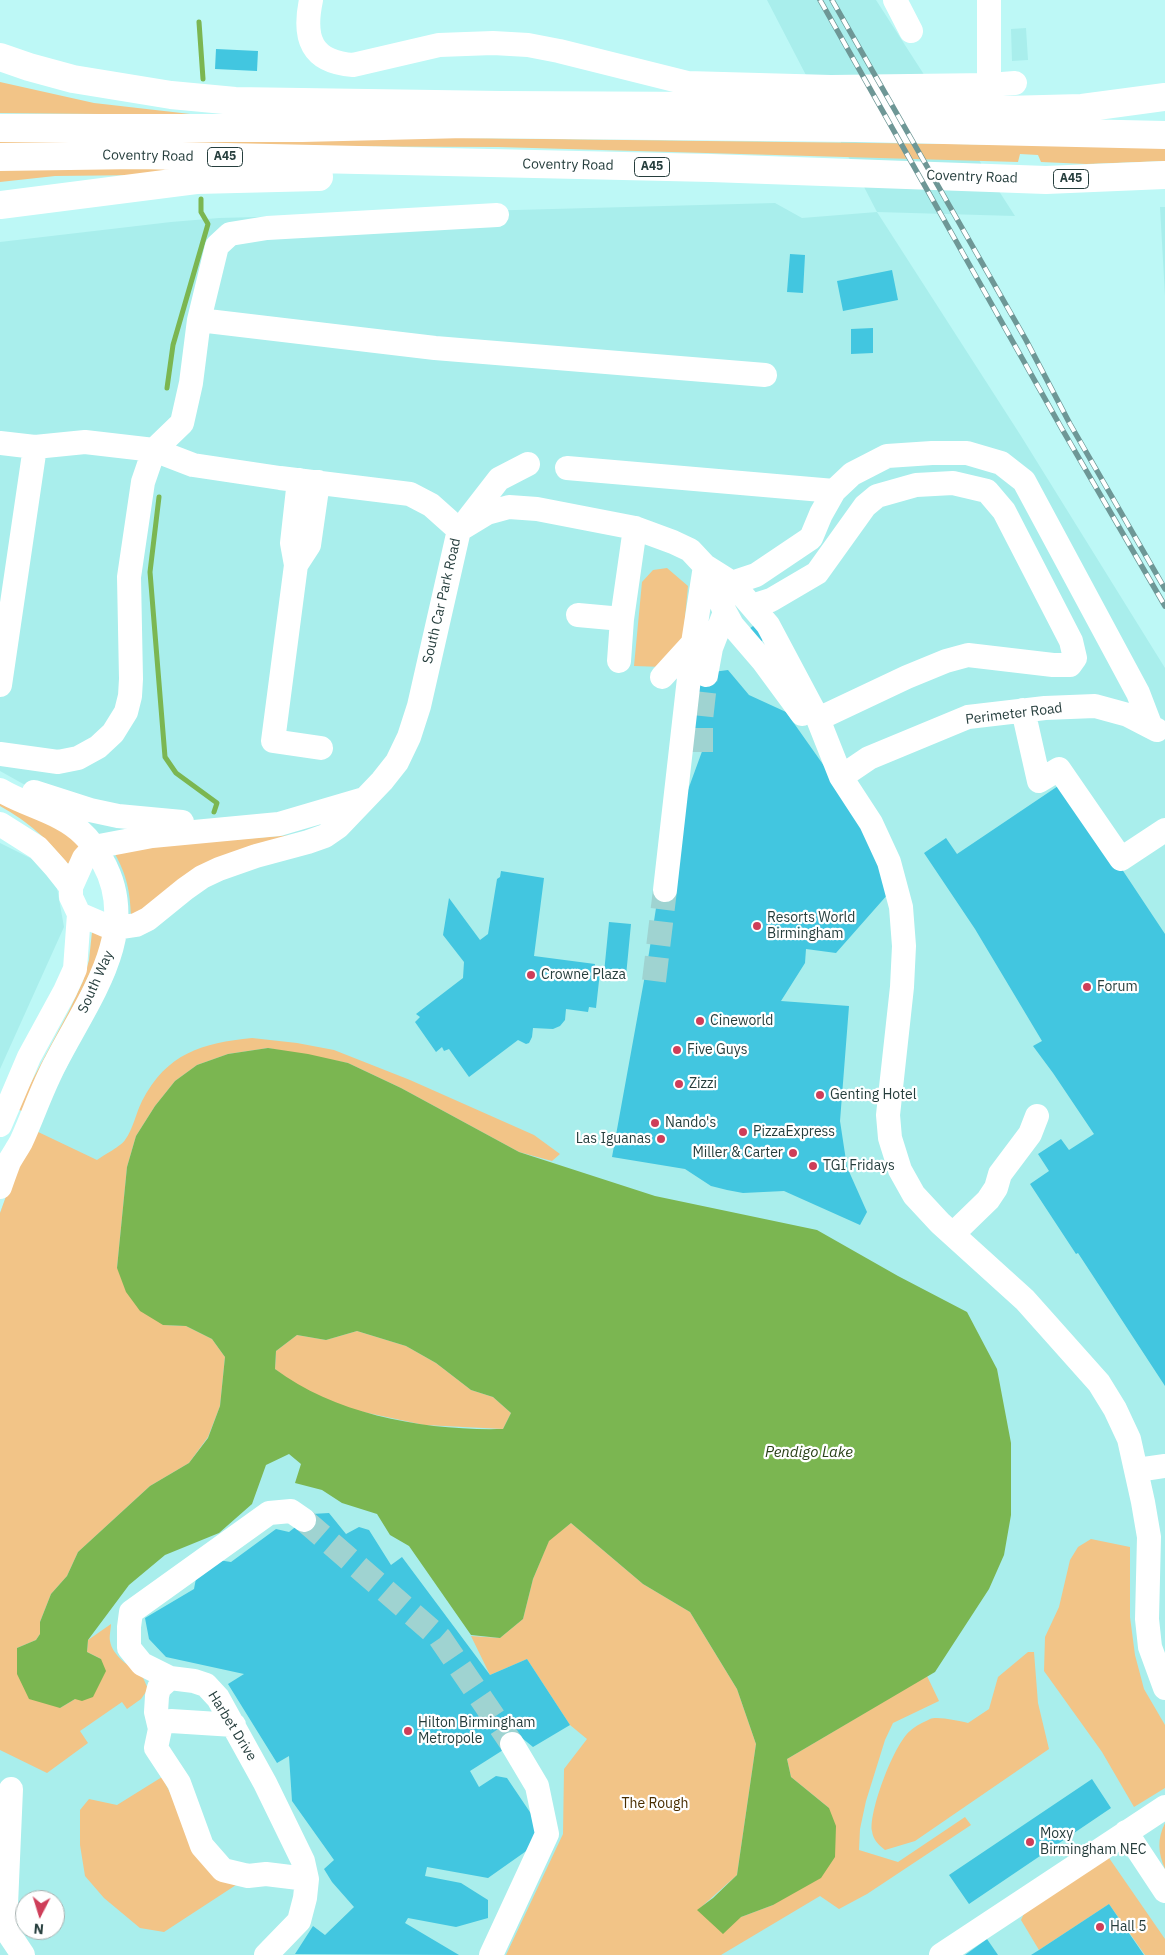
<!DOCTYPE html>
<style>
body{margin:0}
#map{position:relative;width:1165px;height:1955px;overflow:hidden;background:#bdf8f6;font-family:"IBM Plex Sans",sans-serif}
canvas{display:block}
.north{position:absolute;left:15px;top:1890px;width:50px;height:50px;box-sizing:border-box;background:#fff;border:1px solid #a8b2b1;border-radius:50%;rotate:185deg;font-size:14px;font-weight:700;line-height:20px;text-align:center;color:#263e3d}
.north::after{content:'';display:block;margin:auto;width:18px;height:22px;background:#ce3e59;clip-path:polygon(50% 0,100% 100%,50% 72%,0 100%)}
</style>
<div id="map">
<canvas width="1165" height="1955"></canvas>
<div class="north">N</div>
</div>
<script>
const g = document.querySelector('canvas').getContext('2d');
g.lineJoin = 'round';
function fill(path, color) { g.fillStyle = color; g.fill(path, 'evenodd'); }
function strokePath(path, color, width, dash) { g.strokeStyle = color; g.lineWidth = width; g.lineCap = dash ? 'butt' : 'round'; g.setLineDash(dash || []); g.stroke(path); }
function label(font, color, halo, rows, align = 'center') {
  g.font = font + ' "IBM Plex Sans",sans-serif'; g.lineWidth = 4.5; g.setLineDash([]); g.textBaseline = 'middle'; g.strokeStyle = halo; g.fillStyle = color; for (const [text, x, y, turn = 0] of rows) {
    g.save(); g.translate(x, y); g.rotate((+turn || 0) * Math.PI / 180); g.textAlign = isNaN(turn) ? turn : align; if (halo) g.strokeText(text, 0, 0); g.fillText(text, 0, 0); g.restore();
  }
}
const built = new Path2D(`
 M767,0H876L1015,216L877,212L1021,436L1165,668V1955H0V1213L22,1152L115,975L128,913L116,860L86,819L0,771V242L171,222L219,218L775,203L802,218L877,212ZM25,1900H55V1930H25Z
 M1026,28L1028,60L1012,61L1011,29Z
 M1160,207H1165V296Z
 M0,843L38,862L57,888L64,927L0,1069Z`);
const green = new Path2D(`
 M0,82L94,103L199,115L0,113Z
 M0,135L462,138L1032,145L1165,143V161L1086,164L1041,162L1038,155L1020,154L1018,162L498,147L0,145Z
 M211,164L145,175L55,176L0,182V165Z
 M667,568L688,586L683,639L663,667L634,666L642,582L653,570Z
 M0,798L55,824L82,846L68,864C46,838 30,823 0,806Z
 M293,835L137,916H131C130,891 127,876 115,854L117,849Z
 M92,932L107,937L24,1112L17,1109L69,1011L83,981L89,960Z
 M252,1038L297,1043L334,1050L410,1080L534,1135L560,1154L552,1161L519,1152L401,1088L348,1063L268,1048L228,1054L197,1065L175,1081L155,1106L136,1136L127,1167L117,1268L163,1325L186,1326L212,1339L225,1357L220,1406L208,1437L189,1463L150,1486L78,1552L67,1576L51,1594L40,1622V1634L36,1640L17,1648L60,1708L75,1699L101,1659L87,1652L88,1640L111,1624C111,1629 109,1636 110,1641C112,1655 130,1668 141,1673L148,1689L141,1699L127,1709L122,1702L80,1731L88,1743L47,1773L0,1750V1213L22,1152L34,1130L97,1160C104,1155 121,1146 125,1140C133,1129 136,1113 142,1101C167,1053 202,1043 252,1038Z
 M357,1331L406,1346L436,1363L471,1390L493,1397L511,1413L503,1429L424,1425L349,1409L297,1386L275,1369L276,1351L297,1335L326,1340Z
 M571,1523L643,1584L690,1612L737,1689L756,1744L737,1875L698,1910L741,1917L773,1905L829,1808L791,1777L787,1759L927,1676L939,1701L893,1723L885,1740L866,1801L860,1829L859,1850L898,1862L965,1817L971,1825L867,1894L839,1909L820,1896L721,1955H506L563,1834L564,1769L587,1739L570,1725L527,1659L490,1675L471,1636L500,1638L523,1619L533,1579L549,1540Z
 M1091,1539L1130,1547V1617L1135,1655L1144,1689L1165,1725V1788L1134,1807L1102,1752L1044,1671L1045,1637L1059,1607L1070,1560L1078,1547Z
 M1028,1652H1034L1038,1703L1049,1749L915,1841L885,1850C879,1845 873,1840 872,1831C869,1811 894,1744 910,1731C915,1726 924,1722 930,1719C937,1716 960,1721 968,1723L989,1709L998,1677Z
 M162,1777L210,1871L236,1885L164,1932L140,1928L104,1898L85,1876L80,1845V1810L89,1799L117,1805Z
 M1165,1823V1869C1158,1853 1157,1839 1165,1823Z
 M1107,1855L1165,1939V1955H1145L1109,1904L1039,1950L1021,1920L1027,1907Z`);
const water = new Path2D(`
 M268,1048L308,1054L348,1063L401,1088L519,1152L655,1196L817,1230L898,1276L967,1312L997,1369L1011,1443V1515L1004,1555L989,1589L935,1672L787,1759L791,1777L829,1808L836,1826L835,1857L821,1878L773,1905L741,1917L723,1934L697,1910L713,1898L737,1875L756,1744L737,1689L690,1612L643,1584L571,1523L549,1541L533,1579L523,1619L500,1638L471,1635L409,1546L390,1535L377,1514L342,1503L322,1490L295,1483L301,1464L289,1454L266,1465L252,1504L219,1533L165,1555L129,1585L88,1640L87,1652L101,1659L106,1671L93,1697L82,1701L75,1699L60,1708L29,1699L17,1674V1648L36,1640L40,1634V1622L51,1594L67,1576L78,1552L150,1486L189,1463L208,1438L220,1406L225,1357L212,1339L186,1326L163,1325L140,1311L126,1292L117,1268L127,1167L136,1136L155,1106L175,1081L197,1065L228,1054ZM357,1331L406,1346L436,1363L471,1390L493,1397L511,1413L503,1429C427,1431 336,1415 275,1369L276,1351L297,1335L326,1340Z`);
const stream = new Path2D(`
 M199,22L203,79
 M167,388L173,345L208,224L201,212V199
 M159,497L150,572L165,757L176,773L217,803L214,812`);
const building = new Path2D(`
 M216,49L258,51L257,71L215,69Z
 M790,254L805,255L803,293L787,292Z
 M892,270L898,300L843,311L837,281Z
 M873,328V353L851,354V329Z
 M757,623L767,637L759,643L749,629Z
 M728,670L749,695L786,712L851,804L896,885L836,953L806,949L805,963L781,1001L849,1006L840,1121L847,1167L867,1212L860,1225L784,1191L743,1193L727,1190L711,1186L685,1169L612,1157L649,953L659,889L677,820L704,746L686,733L693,685L713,672Z
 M1064,782L1165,934V1386L1078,1253L1076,1254L1030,1184L1049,1171L1038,1154L1061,1139L1069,1150L1094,1134L1053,1073L1033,1046L1042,1041L975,929L924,853L946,838L957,854Z
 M501,871L544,878L534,956L595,964L594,970L600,972L596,1008L589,1007L588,1012L566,1009L565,1020L560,1026L553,1029L533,1028L532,1037L529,1043L526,1044L518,1040L469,1077L449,1049L444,1051L442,1047L436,1052L415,1022L420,1017L416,1014L463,978L464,962L443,935L449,898L480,940L488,934L497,879L500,877Z
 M609,922L631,924L626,976L604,973Z
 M329,1513L346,1534L359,1527L369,1530L391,1565L402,1557L490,1675L527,1659L570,1725L533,1747L522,1738L470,1771L479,1787L496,1776L507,1778L542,1830L539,1842L488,1878L427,1867L425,1876L461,1883L488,1900V1918L456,1927L408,1918L405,1923L459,1955L295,1954L313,1926L325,1935L354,1907L332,1882L324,1869L334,1860L292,1801L289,1756L277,1763L228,1684L244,1674L166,1657L149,1639L145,1618L194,1589L197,1573L218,1560L231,1562L276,1529L289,1532L312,1514Z
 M1092,1779L1111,1808L969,1904L949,1875Z
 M1109,1904L1144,1955H1031L1039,1950Z
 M987,1939L998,1955H965Z`);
const minorTunnel = new Path2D(`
 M701,752V720L706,675
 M654,981L665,890
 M304,1520L440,1638L512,1744`);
const minor = new Path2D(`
 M311,0C303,38 311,62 353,65L439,45L493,43L528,45L559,51L687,83L831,87L989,85L1015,83
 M895,0L911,31
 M989,85V0
 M199,320L435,348L765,375
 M0,443L35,447L85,442L154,450L193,465L280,478L410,494L431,505L459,530
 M567,468L834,491
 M299,480L292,543L296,565L273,741L321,748
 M468,519L499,479L528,464
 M296,565L309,545L318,482
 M705,566L725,612L732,625L763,661L802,714
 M732,583L756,575L811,538L821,514L834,491L852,474L887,456L932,453H967L1001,463L1024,481L1138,693L1151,727
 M752,606L771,600L817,573L865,506L877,496L916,485L953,483L987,491L1004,511L1071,641L1075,658L1070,665H1053L968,655L946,661L907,677L818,719
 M578,615L622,619
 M619,661L622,619L635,528
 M706,675L711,648L725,612
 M662,677L693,643L705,566
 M0,685L35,447
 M1023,710L1039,781L1059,769L1121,859L1165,830
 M0,754L58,762L78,758L98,747L113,733L126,712L130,696L131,679L129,577L143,482L154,450L182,423L191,383L199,320L217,246L230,234L267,228L497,215
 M841,777L869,758L968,717L1045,708L1095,706L1128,715L1157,730
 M0,790C26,806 61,812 83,834C92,842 97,852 103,862C142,932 87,1001 56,1062C42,1088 33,1116 21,1142C17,1149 13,1155 9,1162C6,1170 3,1178 0,1187
 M34,792L90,810L118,816L182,822
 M0,824L38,848L56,868L71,887V897L79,914L75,969L65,991L29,1057L0,1125
 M94,847L152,836L279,824L364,799
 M71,887L84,858L94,847
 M665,890L693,643
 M79,914L107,926L116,928L136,925L148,919L185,889L202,877L219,869L256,856L308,842L325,836L338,827L382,781L397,762L409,737L419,706L459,530L487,513L509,507L537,509L635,528L673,542L690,550L705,566L732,583L768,625L818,719L841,777L871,823L889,862L901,907L904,946L902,987L888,1115L890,1138L900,1170L914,1195L940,1223L1025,1300L1099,1383L1115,1409L1129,1439L1143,1502L1149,1537L1147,1619L1150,1647L1165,1688
 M953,1234L988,1200L996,1188L1000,1174L1030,1134L1037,1116
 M1137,1470L1165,1466
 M170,1678L159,1688L157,1696L156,1712L160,1729L156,1748L179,1783L202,1846L223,1870L248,1876L266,1874L307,1879
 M159,1724L171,1721L234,1725
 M11,1789L5,1928L23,1955
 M1126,1832L1165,1891
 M266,1955L299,1921L305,1898L307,1879L303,1861L265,1783L218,1698L206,1685L194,1681L170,1678L142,1664L129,1648V1627L131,1612L269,1513L291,1511L304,1520
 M491,1955L547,1834L537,1786L512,1744
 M941,1955L1165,1807`);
const highway = new Path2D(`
 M0,57L29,67L73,79L171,95L235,101L501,105L919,107L1005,110L1082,108L1165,97
 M0,128H302L465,124L855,128L1165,135
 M0,157L138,155L711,168L1046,180L1165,175
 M0,205L196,180L319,177`);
const rail = new Path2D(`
 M820,0L1062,429L1165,606
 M832,0L1026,340L1070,424L1165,589`);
const markers = [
 [757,926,5,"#ce3e59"],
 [531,975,5,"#ce3e59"],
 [1087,987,5,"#ce3e59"],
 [700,1021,5,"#ce3e59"],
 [677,1050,5,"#ce3e59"],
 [679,1084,5,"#ce3e59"],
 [820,1095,5,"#ce3e59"],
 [655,1123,5,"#ce3e59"],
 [743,1132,5,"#ce3e59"],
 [661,1139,5,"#ce3e59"],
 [793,1153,5,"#ce3e59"],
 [813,1166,5,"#ce3e59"],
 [408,1731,5,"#ce3e59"],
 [1030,1842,5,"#ce3e59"],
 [1100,1927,5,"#ce3e59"]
];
const shields = [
 [225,157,35],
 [652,167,35],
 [1071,179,35]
];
const shieldNames = [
 ["A45",225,157],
 ["A45",652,167],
 ["A45",1071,179]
];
const streetNames = [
 ["Coventry Road",148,156,1],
 ["Coventry Road",568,165,1],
 ["Coventry Road",972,177,2],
 ["South Car Park Road",442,601,-77],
 ["Perimeter Road",1014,714,-7],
 ["South Way",96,982,-66],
 ["Harbet Drive",232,1726,58]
];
const poiNames = [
 ["Resorts World",767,918],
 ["Birmingham",767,934],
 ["Crowne Plaza",541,975],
 ["Forum",1097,987],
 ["Cineworld",710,1021],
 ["Five Guys",687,1050],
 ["Zizzi",689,1084],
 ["Genting Hotel",830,1095],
 ["Nando's",665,1123],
 ["PizzaExpress",753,1132],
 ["Las Iguanas",651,1139,"right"],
 ["Miller & Carter",783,1153,"right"],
 ["TGI Fridays",823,1166],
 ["Hilton Birmingham",418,1723],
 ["Metropole",418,1739],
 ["Moxy",1040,1834],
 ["Birmingham NEC",1040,1850],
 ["Hall 5",1110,1927]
];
const parkNames = [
 ["The Rough",655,1804]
];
const waterNames = [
 ["Pendigo Lake",809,1453]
];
fill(built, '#a9eeec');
fill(green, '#f2c487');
fill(water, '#7bb651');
strokePath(stream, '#7bb651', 5);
fill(building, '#42c6e0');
strokePath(minorTunnel, '#9fd3d1', 24, [24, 12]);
strokePath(minor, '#fff', 24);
strokePath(highway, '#fff', 28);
strokePath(rail, '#6e9796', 5.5);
strokePath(rail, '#fff', 4, [11]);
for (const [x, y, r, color] of markers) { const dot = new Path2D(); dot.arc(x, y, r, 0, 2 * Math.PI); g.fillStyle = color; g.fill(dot); strokePath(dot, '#fff', 2); }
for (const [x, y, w] of shields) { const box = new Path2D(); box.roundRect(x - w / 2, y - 9.5, w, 19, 4); g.fillStyle = '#fff'; g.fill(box); strokePath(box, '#263e3d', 1); }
label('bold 12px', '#263e3d', null, shieldNames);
label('14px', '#263e3d', '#fff', streetNames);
label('14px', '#263e3d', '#fff', poiNames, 'left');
label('14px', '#492d00', '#fff', parkNames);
label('italic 15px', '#2a4119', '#fff', waterNames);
</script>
